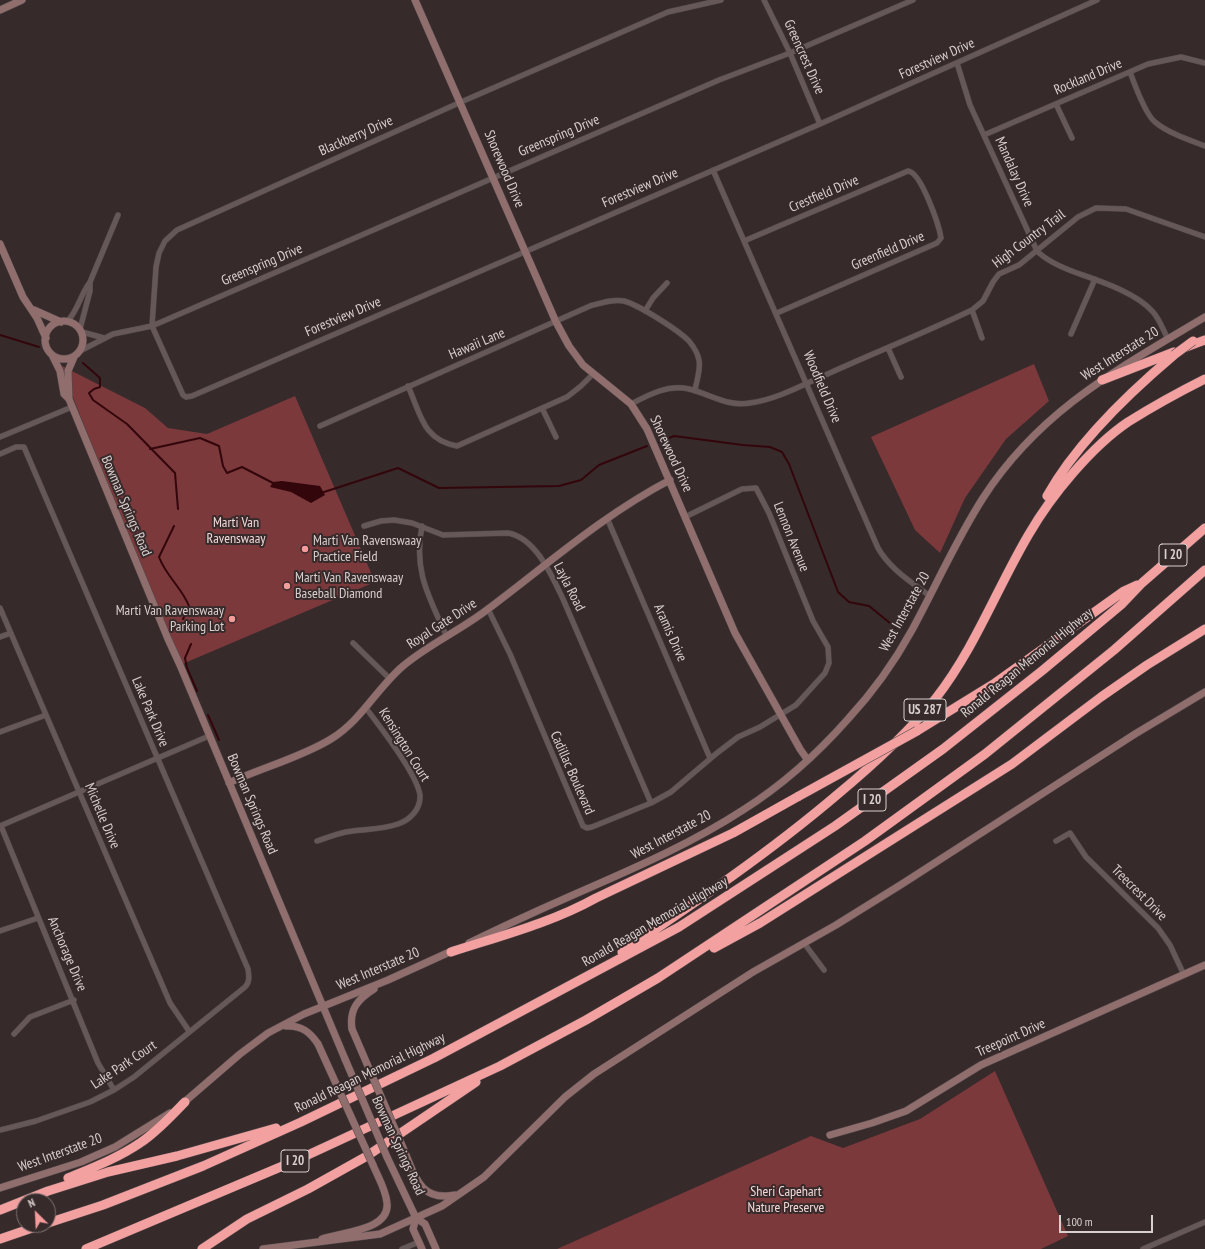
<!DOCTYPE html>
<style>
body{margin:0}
#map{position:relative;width:1205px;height:1249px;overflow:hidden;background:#372a2a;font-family:"PT Sans Narrow",sans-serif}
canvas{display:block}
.north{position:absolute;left:16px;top:1193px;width:40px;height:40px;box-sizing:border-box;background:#372a2a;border:1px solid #776c6c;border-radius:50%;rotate:336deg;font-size:11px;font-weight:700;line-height:16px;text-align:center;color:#d8cfcf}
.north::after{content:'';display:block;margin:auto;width:14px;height:18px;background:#f59b9c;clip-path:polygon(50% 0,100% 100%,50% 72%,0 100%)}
.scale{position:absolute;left:1059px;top:1215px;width:94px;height:18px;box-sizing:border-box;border:2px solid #d8cfcf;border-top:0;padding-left:5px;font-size:12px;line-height:14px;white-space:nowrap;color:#d8cfcf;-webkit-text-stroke:3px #372a2a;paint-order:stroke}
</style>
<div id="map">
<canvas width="1205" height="1249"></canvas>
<div class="north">N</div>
<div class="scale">100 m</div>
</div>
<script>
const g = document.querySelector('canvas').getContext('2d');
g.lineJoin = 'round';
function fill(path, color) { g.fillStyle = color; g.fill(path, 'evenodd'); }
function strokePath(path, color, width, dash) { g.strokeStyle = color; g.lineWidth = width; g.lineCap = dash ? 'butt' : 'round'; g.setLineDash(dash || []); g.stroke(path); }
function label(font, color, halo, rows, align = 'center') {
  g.font = font + ' "PT Sans Narrow",sans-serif'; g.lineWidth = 4; g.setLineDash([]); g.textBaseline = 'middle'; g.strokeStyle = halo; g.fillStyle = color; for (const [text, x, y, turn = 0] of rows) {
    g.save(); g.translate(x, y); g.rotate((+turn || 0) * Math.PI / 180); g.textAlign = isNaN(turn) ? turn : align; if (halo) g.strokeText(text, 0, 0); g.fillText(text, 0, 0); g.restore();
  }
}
const green = new Path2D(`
 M1034,364L1049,401L1006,439L965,498L940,553L915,530L871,437Z
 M60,365L145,408L168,428L207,434L295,396L375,582L180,665Z
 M995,1071L1068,1236L1041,1249H557L811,1136L843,1148L920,1119Z`);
const water = new Path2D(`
 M282,481L320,486L325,495L311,503L291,492L270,487L273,482Z`);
const stream = new Path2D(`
 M0,335L39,347
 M83,363L100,378V387L94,389L89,393L93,400L127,424L175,473L178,509
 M659,442L674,436L743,445L770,447L782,452L789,464L838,592L849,602L869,606L896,628
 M150,449L200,438L219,446L223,466L227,473L242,467L273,483
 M321,493L398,468L439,488L559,486L581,480L599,465L647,446
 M174,526L159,557C166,576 182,588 189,606L183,619
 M191,644L185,658L187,668L197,691
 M208,715L219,740`);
const street = new Path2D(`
 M721,0L668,12L461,102L177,230L165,241L159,253L156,267L152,326L183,395L186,397L192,396L820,124L1097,0
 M764,0L790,53L820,124
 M957,63L970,105L1037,251C1047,261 1063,268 1077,273C1100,281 1137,293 1153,312C1160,320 1163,330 1168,339
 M1130,72C1134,83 1146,115 1155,122C1168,133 1189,140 1205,146
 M1056,104L1072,138
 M984,135L1148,64L1181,57L1205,63
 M713,170L878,548C890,569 911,582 930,596
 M744,241L908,171C921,172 939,225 941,238L937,243L777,313
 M972,310L982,338
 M645,311L653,298L667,283
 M67,322C79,309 80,295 90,282
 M80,329L90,291V282L118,215
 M82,332L104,338
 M1071,334L1095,279
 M888,348L901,377
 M80,351L113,334L152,326L719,80L790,53L913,0
 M408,386C421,415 423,440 457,446L567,397L581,386L593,374
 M631,404C648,395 668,384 689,389C710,394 727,407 750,403C779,399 806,383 832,372C879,351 926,332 972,310L983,301L993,282L999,274L1019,265L1078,217L1096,208L1126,209L1205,237
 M542,408L556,437
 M320,426L590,306C601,303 613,299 624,301C639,305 678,330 689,341C693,346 698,354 699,360C701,370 696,382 695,391
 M0,437L72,407
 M0,454L16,447H24L248,969C249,976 250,982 245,987L134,1077L114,1090L90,1102L36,1121L0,1130
 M607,518L710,758
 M364,526L381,521L394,520L412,523L443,535L508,533C536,538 552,576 563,599L651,803
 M422,526C413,571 429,597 447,637
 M0,608L170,1003L189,1031
 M488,609L510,654L583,826L587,828L592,827L651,803L671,792L717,753L738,737L760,727L796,705L825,673L829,663L828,647L813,621L769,513L756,488L742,489L685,517
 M0,637L11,633
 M353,643L390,679
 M0,732L46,715
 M0,826L209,736
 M1,826L98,1063L114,1090
 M317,841C326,838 336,834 346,832C364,829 381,830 398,824C410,820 421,809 420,795C417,775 379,725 365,707
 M1056,841L1070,833L1086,857L1158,928L1170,945L1184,975
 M0,931L38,918
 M804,943L824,970
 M14,1034L30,1017L74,1000
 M402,1249L419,1242
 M1143,1249L1205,1222`);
const secondary = new Path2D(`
 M415,0L556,322L569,346L583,365L631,404L647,429L735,633L800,749L807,759
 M0,10L22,0
 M0,244L23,297L37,318L46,338
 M34,310L61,322
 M45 340a19 19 0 1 1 38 0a19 19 0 1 1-38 0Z
 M52,355L60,371L64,394L69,399L168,639L180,665L345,1059
 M69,399L68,371L74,357
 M229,783C261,768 302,757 331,739C361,721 377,688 403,666C429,644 461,630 488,609C548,564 603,515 670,480
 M469,943C500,928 532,913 564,899C625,872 686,847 743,810C781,786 818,753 848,719C873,692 895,661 912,630C936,586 956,540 983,498C1040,410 1118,369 1205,317
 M286,1026C301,1025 310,1032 318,1044
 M352,1029C349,1009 358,999 374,989
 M182,1104L240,1054L268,1033L304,1014L388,980L454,950
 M830,1135L872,1123L906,1111L981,1065L1205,965
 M404,1150C415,1176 420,1202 455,1195
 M387,1157L416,1218
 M0,1188L81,1162L115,1147L170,1113
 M416,1218L425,1224L436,1249
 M416,1218L413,1229L422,1249
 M322,1239C340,1232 390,1231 387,1203C386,1190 378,1177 373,1165
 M263,1249L380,1234L442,1206L484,1177L565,1097L594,1074L753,972L836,925L902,884L1135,734L1205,692`);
const highway = new Path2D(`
 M1186,347L1205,340
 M1102,380L1174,352
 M1047,496C1076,444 1129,393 1174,355
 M917,731L995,683L1124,591L1137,585
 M714,948L760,923L1012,764L1101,697L1147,665L1205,629
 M451,952C500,936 551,923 596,898L733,833L799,796
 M622,952C696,902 770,852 838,794C873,765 907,734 936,698C975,648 997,588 1029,534C1051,496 1091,447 1128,422C1152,407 1179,392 1205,379
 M68,1178C92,1168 118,1158 140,1143C157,1132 171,1116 185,1102
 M0,1210L48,1191L108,1172L177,1156L276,1128
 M48,1223L103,1205L203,1166L301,1122L434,1058L679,927L835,826L943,749L1043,670L1122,604L1142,583L1205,528
 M0,1239L41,1225
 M86,1249L297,1160L500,1066L586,1020L658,978L865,841L985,754L1114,650L1205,570
 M202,1249L247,1219L308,1189L367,1156L476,1082`);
const secondaryBridge = new Path2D(`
 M352,1029L404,1150
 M318,1044L373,1165
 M345,1059L387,1157`);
const highwayBridge = new Path2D(`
 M1174,355L1193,341
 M799,796L917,731`);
const markers = [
 [305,549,4,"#f59b9c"],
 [287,586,4,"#f59b9c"],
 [232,619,4,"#f59b9c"]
];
const shields = [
 [1173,555,28],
 [925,710,42],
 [872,800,28],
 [295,1161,28]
];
const shieldNames = [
 ["I 20",1173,555],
 ["US 287",925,710],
 ["I 20",872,800],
 ["I 20",295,1161]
];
const streetNames = [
 ["Greencrest Drive",804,57,66],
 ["Forestview Drive",937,59,-24],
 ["Rockland Drive",1088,77,-23],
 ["Blackberry Drive",356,136,-24],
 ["Greenspring Drive",559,136,-23],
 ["Shorewood Drive",504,169,67],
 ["Mandalay Drive",1014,172,66],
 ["Forestview Drive",640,188,-23],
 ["Crestfield Drive",824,194,-23],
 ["High Country Trail",1029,239,-37],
 ["Greenfield Drive",888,251,-23],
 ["Greenspring Drive",262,265,-23],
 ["Forestview Drive",343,317,-23],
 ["Hawaii Lane",477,344,-23],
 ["West Interstate 20",1120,354,-32],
 ["Woodfield Drive",822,387,67],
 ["Shorewood Drive",671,454,65],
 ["Bowman Springs Road",126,506,67],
 ["Lennon Avenue",791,537,68],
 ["Layla Road",569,587,63],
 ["West Interstate 20",905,612,-61],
 ["Royal Gate Drive",442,624,-33],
 ["Aramis Drive",670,633,66],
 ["Ronald Reagan Memorial Highway",1027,663,-39],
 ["Lake Park Drive",150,712,67],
 ["Kensington Court",404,745,58],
 ["Cadillac Boulevard",572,773,66],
 ["Bowman Springs Road",252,804,67],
 ["Michelle Drive",102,816,67],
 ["West Interstate 20",671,835,-28],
 ["Treecrest Drive",1139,893,45],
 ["Ronald Reagan Memorial Highway",655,922,-30],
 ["Anchorage Drive",67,954,67],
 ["West Interstate 20",378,969,-23],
 ["Treepoint Drive",1011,1038,-24],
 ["Lake Park Court",124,1065,-34],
 ["Ronald Reagan Memorial Highway",370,1073,-26],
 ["Bowman Springs Road",398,1146,65],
 ["West Interstate 20",60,1153,-20]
];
const parkNames = [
 ["Marti Van",236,523],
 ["Ravenswaay",236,539],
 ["Sheri Capehart",786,1192],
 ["Nature Preserve",786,1208]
];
const poiNames = [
 ["Marti Van Ravenswaay",313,541],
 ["Practice Field",313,557],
 ["Marti Van Ravenswaay",295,578],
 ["Baseball Diamond",295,594],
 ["Marti Van Ravenswaay",224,611,"right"],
 ["Parking Lot",224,627,"right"]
];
fill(green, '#7b393c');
fill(water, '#33060b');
strokePath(stream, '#33060b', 2);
strokePath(street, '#524848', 6);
strokePath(secondary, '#524848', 8);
strokePath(highway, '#524848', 10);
strokePath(street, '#665858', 5);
strokePath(secondary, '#906e6e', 7);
strokePath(highway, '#f3a0a1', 9);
strokePath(secondaryBridge, '#524848', 8, []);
strokePath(highwayBridge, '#524848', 10, []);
strokePath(secondaryBridge, '#906e6e', 7);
strokePath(highwayBridge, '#f3a0a1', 9);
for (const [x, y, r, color] of markers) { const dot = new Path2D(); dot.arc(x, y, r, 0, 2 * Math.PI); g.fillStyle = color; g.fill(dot); strokePath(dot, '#372a2a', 1.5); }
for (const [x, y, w] of shields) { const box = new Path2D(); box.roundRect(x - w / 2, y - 11, w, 22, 3); g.fillStyle = '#372a2a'; g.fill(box); strokePath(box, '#d8cfcf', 1); }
label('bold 13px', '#d8cfcf', null, shieldNames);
label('14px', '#d8cfcf', '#372a2a', streetNames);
label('14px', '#f3d8d8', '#372a2a', parkNames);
label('14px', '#d8cfcf', '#372a2a', poiNames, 'left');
</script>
